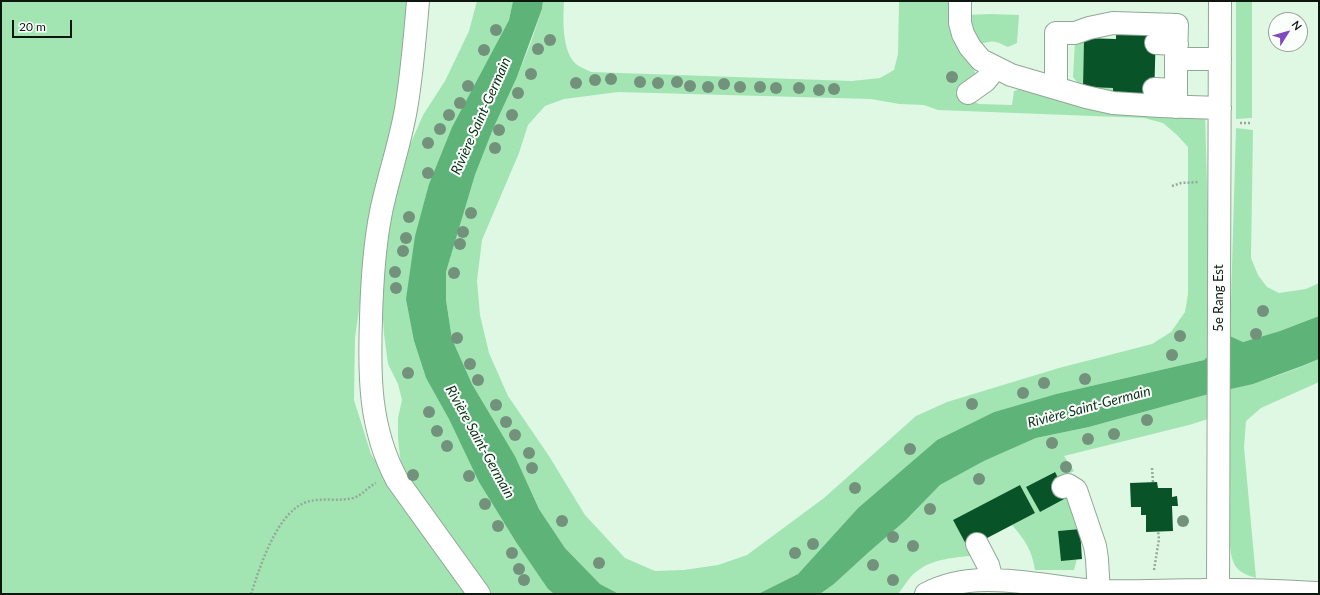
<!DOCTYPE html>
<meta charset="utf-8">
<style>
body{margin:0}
#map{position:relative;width:1320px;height:595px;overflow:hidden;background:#dff8e4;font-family:Lato,sans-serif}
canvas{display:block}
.frame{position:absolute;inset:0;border:2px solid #0d160f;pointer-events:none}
.north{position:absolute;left:1268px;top:12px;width:40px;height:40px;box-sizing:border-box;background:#fafffb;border:1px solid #9ba29d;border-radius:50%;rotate:53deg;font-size:11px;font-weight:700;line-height:16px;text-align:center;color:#0d160f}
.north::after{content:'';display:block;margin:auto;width:14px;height:18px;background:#824ac1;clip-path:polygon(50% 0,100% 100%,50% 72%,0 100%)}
.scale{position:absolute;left:12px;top:20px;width:60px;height:18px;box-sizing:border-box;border:2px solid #0d160f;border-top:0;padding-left:5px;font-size:12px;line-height:14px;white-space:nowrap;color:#0d160f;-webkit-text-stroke:3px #fafffb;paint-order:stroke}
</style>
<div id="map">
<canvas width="1320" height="595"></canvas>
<div class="frame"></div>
<div class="north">N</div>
<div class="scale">20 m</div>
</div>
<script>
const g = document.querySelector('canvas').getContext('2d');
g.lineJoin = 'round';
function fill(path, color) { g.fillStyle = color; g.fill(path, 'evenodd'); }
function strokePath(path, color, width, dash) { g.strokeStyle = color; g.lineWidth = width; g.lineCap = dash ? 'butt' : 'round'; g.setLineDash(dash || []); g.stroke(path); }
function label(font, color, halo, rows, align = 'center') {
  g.font = font + ' Lato,sans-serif'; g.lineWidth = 4; g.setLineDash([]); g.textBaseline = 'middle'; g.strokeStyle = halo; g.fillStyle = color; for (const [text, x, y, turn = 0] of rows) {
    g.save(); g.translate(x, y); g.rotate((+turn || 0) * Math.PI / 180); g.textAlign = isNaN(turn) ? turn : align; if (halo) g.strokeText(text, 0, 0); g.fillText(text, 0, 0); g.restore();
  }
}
const green = new Path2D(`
 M1,1H409L396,111L375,197L355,338L354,400L371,454L394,490L470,594H1Z
 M477,1H513L509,20L452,127L429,184L414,341L426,378L548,589L554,594H491L405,477L400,457L398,439V418L402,400L398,384L388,364L384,334L380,277L384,236L403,161L423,115L445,81L469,31Z
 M543,1H564C563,19 562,48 574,62C578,67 586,69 591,72L852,81L880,78L894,70L898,54L899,1H953L962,48L976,74L955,93L979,104L1012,105L1014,91L1023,88L1205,110L1209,264L1207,338L1209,356L1204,360L1056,394L994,412L937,440L858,508L798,574L758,594H619L600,584L565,548L539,509L515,456L472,384L452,339L446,300V272L475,175L493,129L517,77L531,42L542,9ZM618,92L871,99L899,104L924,105L938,110L1144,118L1163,123L1177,135L1188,147V294L1185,312L1171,332L1152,344L1059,368L947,402L916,416L824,498L747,555L718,565L684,570L655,571L625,558L585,515L549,456L508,396L489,353L480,315L477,281L482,240L519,153L528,125L545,106L564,99Z
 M1236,1H1252V118L1236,119Z
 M990,14L1019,15L1017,43L1008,47C1003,45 995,40 989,42C985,43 983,43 979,43L965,15Z
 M1084,38L1083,87L1113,88V98C1095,94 1085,92 1073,77L1075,41Z
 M1236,128L1253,130L1251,258L1258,275L1267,287L1279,293L1306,289L1319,283V316L1280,331L1243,342L1230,336Z
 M1319,359V382L1261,408L1246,421L1244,447L1256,578C1236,572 1232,566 1230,545V389C1261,382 1290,372 1319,359Z
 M1209,394L1208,419L1189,425L1064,456L1074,471L1058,479L1054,472L1027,487L1040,512L1068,497C1073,508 1074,518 1080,529L1058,531L1077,559L1074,570H1035C1032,550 1025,540 1012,525L1035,513L1020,485L953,520L970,550V556C951,558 932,559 916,572C909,577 904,587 898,594H820L834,584L869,552L906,520L940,485L984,461L1036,438L1089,427Z`);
const water = new Path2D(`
 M513,1H543L542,9L517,77L493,129L475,175L446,272V300L452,339L472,384L515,456L539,509L565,548L600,584L619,594H554L548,589L516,542L479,482L449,419L426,378L414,341L406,299L415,236L429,184L452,127L509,20Z
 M1319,316V359L1302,366L1253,384L1209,394L1089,427L1036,438L984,461L940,485L906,520L869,552L834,584L820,594H758L798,574L858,508L937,440L994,412L1056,394L1204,360L1230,336L1243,342L1280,331Z`);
const building = new Path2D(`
 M1116,28L1156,29L1154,100L1113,98V88L1083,87L1084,38L1116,39Z
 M1055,472L1068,497L1040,512L1026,487Z
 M1157,482L1158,488H1172V497L1177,496L1178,506H1172L1173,531L1146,532V515H1141V507H1131L1130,483Z
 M1020,485L1035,513L968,548L953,520Z
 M1080,529L1082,559L1061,561L1058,531Z`);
const path = new Path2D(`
 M1240,123H1252
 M1172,186L1181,183L1199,182
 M1152,468L1153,482
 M1154,570L1159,539L1158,531
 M251,594C260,567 276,515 304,503C321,496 341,503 356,497C363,494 368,487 376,483`);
const minor = new Path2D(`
 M418,1C415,37 412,74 406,109C400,144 388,178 381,212C374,247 372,282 371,318C369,375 369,428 397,480L479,594
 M960,1V23L963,34L970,47L981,60L1011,75L1086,97L1113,103L1160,106L1220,108
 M1156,43L1177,44
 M1056,88V33H1075L1089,28L1113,23L1177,25L1176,59H1220
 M1154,89L1176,90
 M968,93L985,81L996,68
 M1176,107V59
 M1063,487L1068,485L1076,490L1095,546L1097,559L1099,594
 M977,544L988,565L992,580
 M926,594C977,566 1044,588 1099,591C1133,592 1168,590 1202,590C1241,589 1279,591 1318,593V594
 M1218,594L1220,1`);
const trees = [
 [496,30],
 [550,40],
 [538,49],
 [484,50],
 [531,74],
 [952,77],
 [611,79],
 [595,80],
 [640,82],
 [677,82],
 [576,83],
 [658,83],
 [724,84],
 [468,86],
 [690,86],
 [708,87],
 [740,87],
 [760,87],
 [776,88],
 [799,88],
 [834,89],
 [819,90],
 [518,93],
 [460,103],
 [449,115],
 [512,115],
 [440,129],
 [499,130],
 [428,143],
 [495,148],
 [428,173],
 [471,213],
 [409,217],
 [463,232],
 [406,238],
 [460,244],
 [403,251],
 [395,272],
 [454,273],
 [396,288],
 [1263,311],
 [1256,334],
 [1180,336],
 [457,338],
 [1172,355],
 [470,364],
 [408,373],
 [1085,379],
 [478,380],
 [1044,383],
 [1023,393],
 [972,404],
 [496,405],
 [429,412],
 [1147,420],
 [506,422],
 [437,431],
 [1114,434],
 [515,435],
 [1088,439],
 [1052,443],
 [447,446],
 [910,449],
 [529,453],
 [1066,467],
 [532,468],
 [413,475],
 [469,476],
 [979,479],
 [855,488],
 [485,504],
 [930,509],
 [562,521],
 [1183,521],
 [498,526],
 [893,537],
 [813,544],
 [913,546],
 [512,553],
 [795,553],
 [599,563],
 [873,565],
 [519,569],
 [524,580],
 [893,580]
];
const streetNames = [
 ["5e Rang Est",1219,298,-90]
];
const waterNames = [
 ["Rivière Saint-Germain",481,116,-66],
 ["Rivière Saint-Germain",1089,407,-15],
 ["Rivière Saint-Germain",480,442,61]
];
fill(green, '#a2e5b3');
fill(water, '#5eb478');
fill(building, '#095329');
strokePath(minor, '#90a895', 24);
strokePath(path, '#95a999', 2.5, [2, 2]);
strokePath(minor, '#fff', 22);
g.fillStyle = '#73927c';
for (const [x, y] of trees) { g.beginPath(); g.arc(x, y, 6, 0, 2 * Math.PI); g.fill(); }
label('13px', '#0d160f', '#fafffb', streetNames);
label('italic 14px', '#0d321a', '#fafffb', waterNames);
</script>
